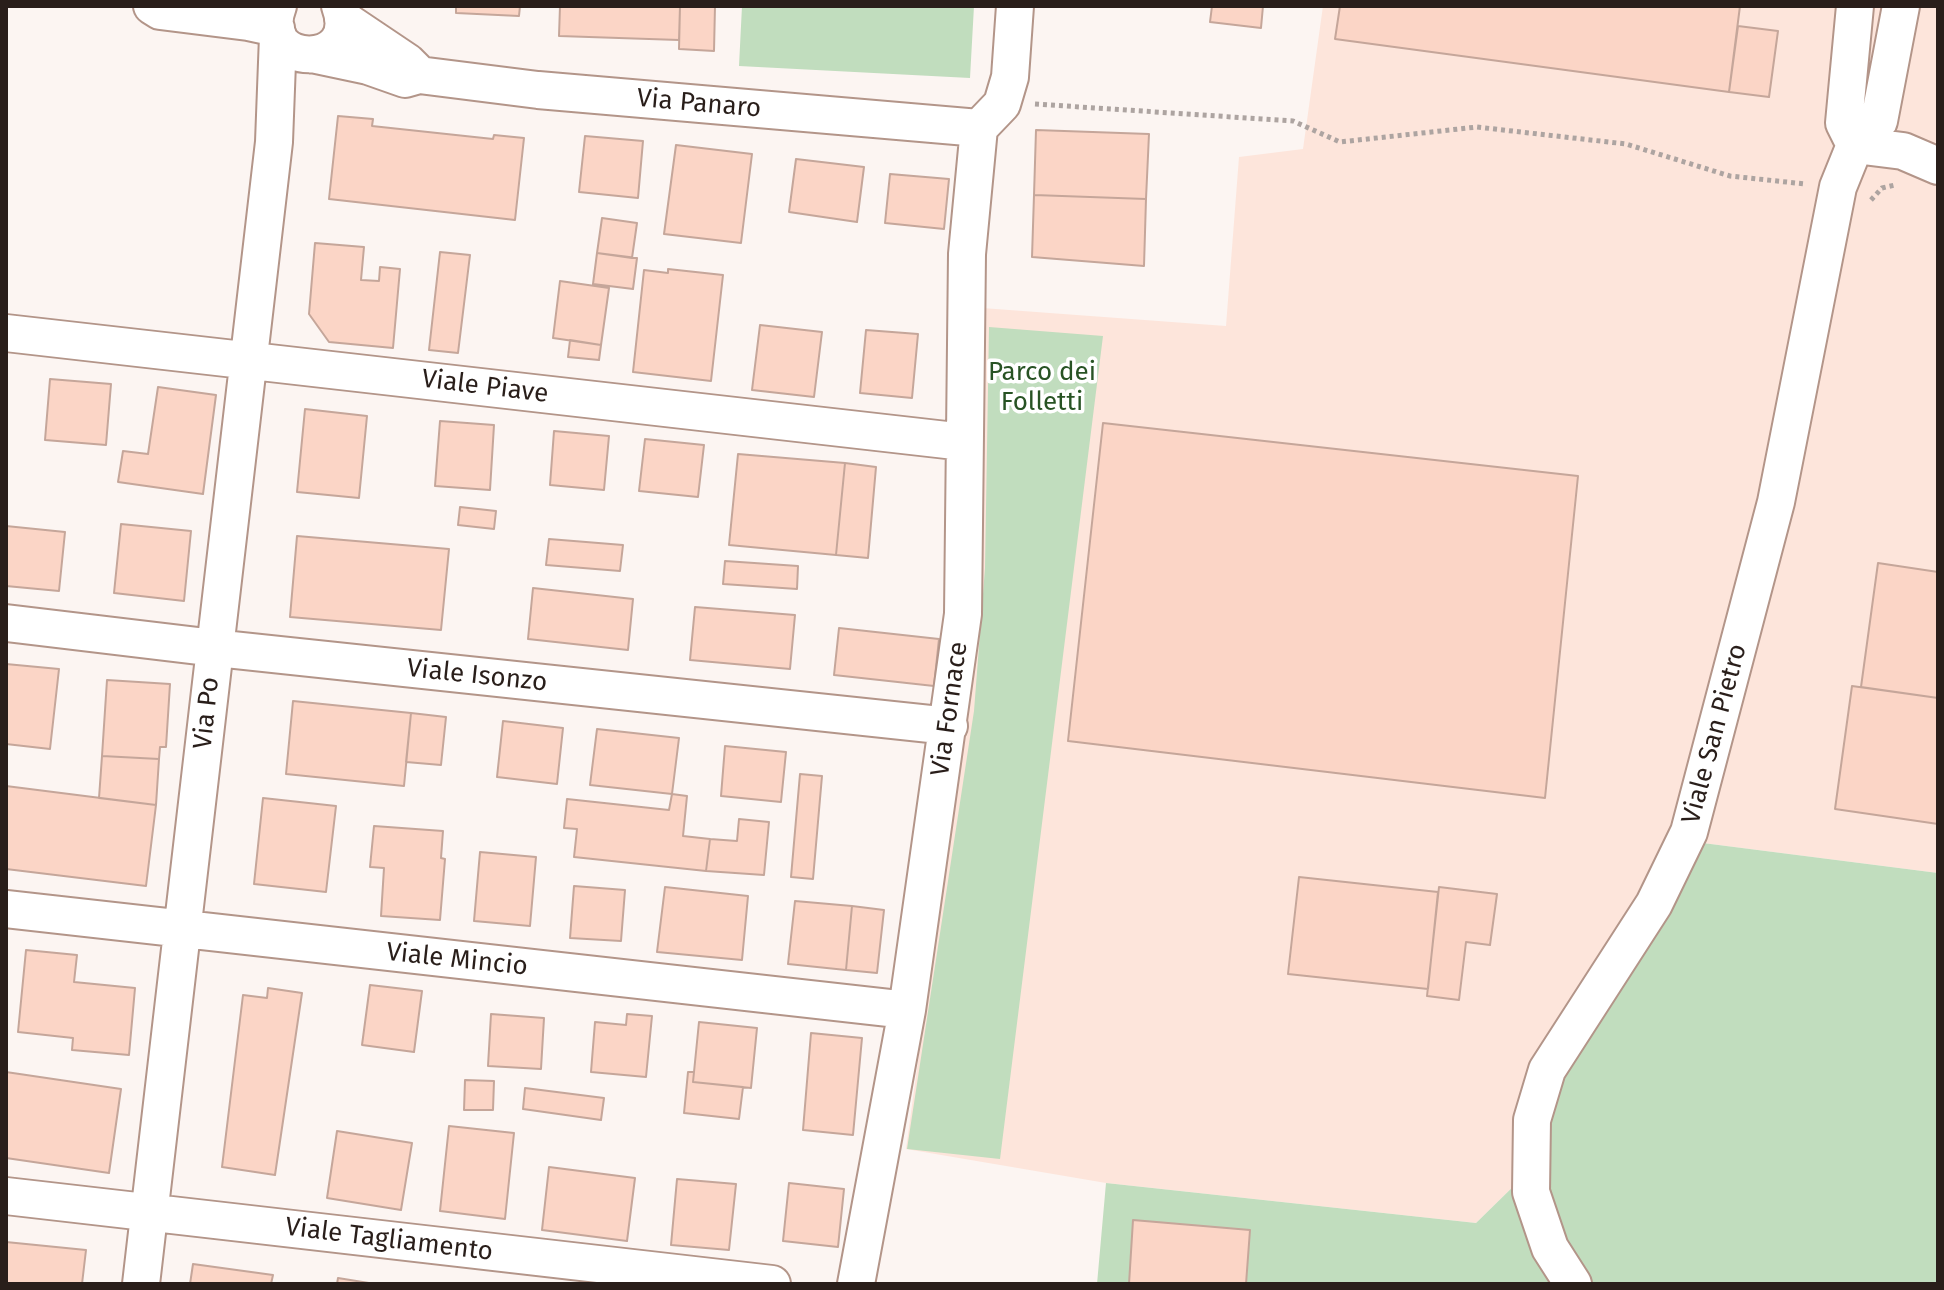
<!DOCTYPE html>
<style>
body{margin:0}
#map{position:relative;width:1944px;height:1290px;overflow:hidden;background:#fcf5f2;font-family:"Fira Sans",sans-serif}
canvas{display:block}
.frame{position:absolute;inset:0;border:8px solid #291e1a;pointer-events:none}
</style>
<div id="map">
<canvas width="1944" height="1290"></canvas>
<div class="frame"></div>
</div>
<script>
const g = document.querySelector('canvas').getContext('2d');
g.lineJoin = 'round';
function fill(path, color) { g.fillStyle = color; g.fill(path, 'evenodd'); }
function strokePath(path, color, width, dash) { g.strokeStyle = color; g.lineWidth = width; g.lineCap = dash ? 'butt' : 'round'; g.setLineDash(dash || []); g.stroke(path); }
function label(font, color, halo, rows, align = 'center') {
  g.font = font + ' "Fira Sans",sans-serif'; g.lineWidth = 7; g.setLineDash([]); g.textBaseline = 'middle'; g.strokeStyle = halo; g.fillStyle = color; for (const [text, x, y, turn = 0] of rows) {
    g.save(); g.translate(x, y); g.rotate((+turn || 0) * Math.PI / 180); g.textAlign = isNaN(turn) ? turn : align; if (halo) g.strokeText(text, 0, 0); g.fillText(text, 0, 0); g.restore();
  }
}
const built = new Path2D(`
 M1323,6H1938V873L1687,841L1524,1176L1476,1223L1106,1183L906,1149L948,842L982,308L1226,326L1239,157L1303,149Z`);
const green = new Path2D(`
 M742,6H974L970,78L739,66Z
 M989,327L1103,336L1000,1159L907,1149L974,711L985,568Z
 M1687,841L1938,873V1284H1097L1106,1183L1476,1223L1524,1176L1571,1041Z`);
const building = new Path2D(`
 M456,6H520L519,16L456,13Z
 M560,6H680L679,40L559,36Z
 M680,6H715L714,51L679,49Z
 M1212,6H1263L1261,28L1210,22Z
 M1340,6H1740L1729,92L1335,39Z
 M1738,26L1778,31L1769,97L1729,92Z
 M338,116L373,119L372,126L493,139L494,135L524,138L515,220L329,199Z
 M1036,130L1149,134L1146,199L1034,195Z
 M585,136L643,141L638,198L579,192Z
 M676,145L752,154L741,243L664,234Z
 M796,159L864,167L857,222L789,212Z
 M890,174L949,179L944,229L885,223Z
 M1034,195L1146,199L1144,266L1032,257Z
 M602,218L637,223L632,258L597,253Z
 M315,243L364,247L361,280L379,281L380,267L400,269L393,348L329,342L309,314Z
 M440,252L470,255L458,353L429,350Z
 M597,253L637,258L633,289L593,284Z
 M668,269L723,275L711,381L633,372L644,270L668,273Z
 M560,281L609,288L601,345L553,338Z
 M760,325L822,332L814,397L752,390Z
 M866,330L918,334L912,398L860,393Z
 M570,340L601,345L599,360L568,357Z
 M50,379L111,384L106,445L45,440Z
 M158,387L216,395L203,494L118,482L123,451L148,454Z
 M305,409L367,416L359,498L297,492Z
 M440,421L494,425L490,490L435,486Z
 M1103,423L1578,476L1545,798L1068,741Z
 M554,431L609,436L604,490L550,485Z
 M645,439L704,445L698,497L639,491Z
 M738,454L845,463L836,555L729,545Z
 M845,463L876,467L868,558L836,555Z
 M460,507L496,511L494,529L458,525Z
 M121,524L191,531L184,601L114,593Z
 M6,526L65,532L59,591L6,586Z
 M297,536L449,549L441,630L290,617Z
 M549,539L623,545L620,571L546,565Z
 M725,561L798,566L797,589L723,584Z
 M1878,563L1938,572V698L1861,687Z
 M533,588L633,599L628,650L528,639Z
 M695,607L795,615L790,669L690,660Z
 M839,628L939,639L934,686L834,675Z
 M6,664L59,669L50,749L6,744Z
 M107,680L170,684L166,747H160L159,759L102,756Z
 M1852,686L1938,698V824L1835,809Z
 M293,701L411,713L404,786L286,774Z
 M411,713L446,717L441,765L406,762Z
 M503,721L563,728L557,784L497,777Z
 M597,729L679,738L672,794L590,785Z
 M725,746L786,752L781,802L721,796Z
 M102,756L159,759L156,805L99,798Z
 M800,774L822,776L813,879L791,877Z
 M6,786L156,805L146,886L6,869Z
 M672,794L687,796L683,836L710,839L706,871L574,857L577,829L564,828L567,799L669,810Z
 M263,798L336,806L326,892L254,884Z
 M739,819L769,822L764,875L706,871L710,839L737,841Z
 M374,826L443,831L441,858L445,859L440,920L381,916L384,868L370,867Z
 M480,852L536,857L530,926L474,921Z
 M1299,877L1438,892L1428,989L1288,974Z
 M574,886L625,890L621,941L570,938Z
 M665,887L748,896L742,960L657,952Z
 M1439,887L1497,894L1490,945L1466,942L1459,1000L1427,996Z
 M795,901L852,906L846,970L788,964Z
 M852,906L884,910L877,973L846,970Z
 M26,950L77,955L74,982L135,988L129,1055L72,1050L73,1038L18,1032Z
 M370,985L422,991L414,1052L362,1045Z
 M268,988L302,993L275,1175L222,1167L243,995L267,998Z
 M491,1014L544,1018L541,1069L488,1066Z
 M627,1014L652,1016L646,1077L591,1072L595,1022L626,1025Z
 M699,1022L757,1028L751,1088L693,1082Z
 M811,1033L862,1038L853,1135L803,1130Z
 M6,1072L121,1089L109,1173L6,1158Z
 M688,1072H694L693,1082L743,1087L739,1119L684,1113Z
 M465,1080L494,1081L493,1110H464Z
 M525,1088L604,1098L601,1120L523,1109Z
 M449,1126L514,1133L505,1219L440,1211Z
 M337,1131L412,1143L401,1210L327,1198Z
 M549,1167L635,1178L627,1241L542,1230Z
 M677,1179L736,1184L729,1250L671,1245Z
 M789,1183L844,1189L838,1247L783,1241Z
 M1133,1220L1250,1230L1246,1284H1129Z
 M6,1242L86,1250L82,1284H6Z
 M193,1264L273,1275L271,1284H190Z
 M338,1278L375,1284H337Z`);
const path = new Path2D(`
 M1035,104L1293,121L1340,142L1477,127L1626,144L1730,176L1805,184
 M1871,200L1882,188L1895,185`);
const minor = new Path2D(`
 M152,6L160,11L248,22L276,28
 M278,6C254,70 364,71 340,6
 M343,19L407,62L416,71
 M316,55L368,66L405,79L419,75L538,90L979,128
 M979,128L1002,104L1010,77L1015,6
 M1855,145L1844,123L1855,6
 M1855,145L1903,151L1938,166
 M6,333L964,442
 M6,623L215,648L949,726
 M6,909L907,1010
 M6,1196L772,1284
 M141,1284L274,142L278,36
 M856,1284L907,1010L963,614L967,254L979,128
 M1573,1284L1550,1248L1531,1192L1532,1120L1547,1070L1654,904L1689,832L1776,502L1838,187L1855,145L1879,121L1901,6`);
const streetNames = [
 ["Via Panaro",699,104,5],
 ["Viale Piave",485,387,7],
 ["Viale Isonzo",477,676,6],
 ["Via Fornace",950,709,-82],
 ["Via Po",207,713,-84],
 ["Viale San Pietro",1715,734,-75],
 ["Viale Mincio",457,960,6],
 ["Viale Tagliamento",389,1240,7]
];
const parkNames = [
 ["Parco dei",1042,373],
 ["Folletti",1042,403]
];
fill(built, '#fde5db');
fill(green, '#c1ddbe');
fill(building, '#fbd5c6');
strokePath(building, '#c5a69a', 2);
strokePath(minor, '#b39589', 40);
strokePath(path, '#ada4a1', 5, [4, 4]);
strokePath(minor, '#fff', 36);
label('26px', '#291e1a', '#fff', streetNames);
label('26px', '#285324', '#fff', parkNames);
</script>
